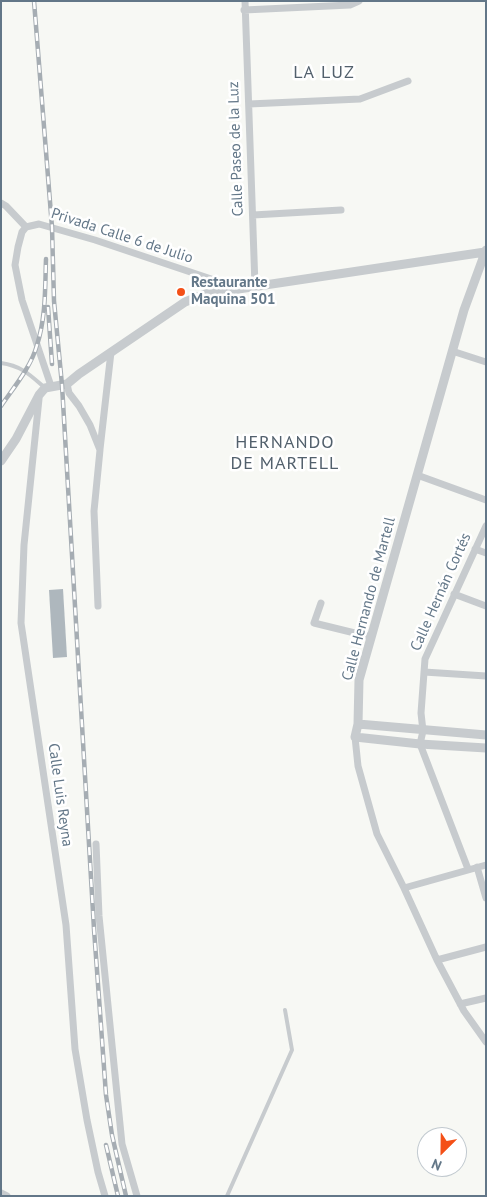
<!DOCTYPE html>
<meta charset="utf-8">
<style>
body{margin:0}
#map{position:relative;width:487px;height:1197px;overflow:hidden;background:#f7f8f4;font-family:"PT Sans",sans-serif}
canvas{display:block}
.frame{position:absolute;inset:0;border:2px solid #637788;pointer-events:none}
.north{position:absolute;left:417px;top:1127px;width:50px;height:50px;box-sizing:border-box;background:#fff;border:1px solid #c1c9cf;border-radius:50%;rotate:203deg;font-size:14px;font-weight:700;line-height:20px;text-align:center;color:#637788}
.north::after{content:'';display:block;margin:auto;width:18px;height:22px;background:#f45017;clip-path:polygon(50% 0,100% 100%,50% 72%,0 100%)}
</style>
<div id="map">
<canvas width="487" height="1197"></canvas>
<div class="frame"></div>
<div class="north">N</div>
</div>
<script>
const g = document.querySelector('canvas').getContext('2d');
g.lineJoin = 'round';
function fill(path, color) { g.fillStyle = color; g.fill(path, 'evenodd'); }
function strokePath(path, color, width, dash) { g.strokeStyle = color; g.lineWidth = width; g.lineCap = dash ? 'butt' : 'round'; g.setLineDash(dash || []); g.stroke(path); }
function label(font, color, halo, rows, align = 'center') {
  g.font = font + ' "PT Sans",sans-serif'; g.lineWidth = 5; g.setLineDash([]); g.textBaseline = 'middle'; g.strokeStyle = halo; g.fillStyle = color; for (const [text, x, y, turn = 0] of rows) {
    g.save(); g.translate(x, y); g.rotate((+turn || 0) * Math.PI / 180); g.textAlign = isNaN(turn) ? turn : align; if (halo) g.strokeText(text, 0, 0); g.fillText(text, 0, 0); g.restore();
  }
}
const building = new Path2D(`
 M63,589L67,657L53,658L49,590Z`);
const service = new Path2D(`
 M1,363C22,366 30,375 45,388
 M227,1196L292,1050L285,1010`);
const minor = new Path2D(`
 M245,1L255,286
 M244,10L350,5L359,1
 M249,104L360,99L408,81
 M1,203L6,206L26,227
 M253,215L341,210
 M26,227L39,224L95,240L238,288
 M26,227L22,232L18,247L15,265L22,300L51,386
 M452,351L486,362
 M67,384L69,393L79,406L90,425L100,450L94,511L98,606
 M39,399L24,545L21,623L66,925L75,1049L87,1120L98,1172L105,1196
 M100,449L111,352
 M417,475L486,500
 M475,549L486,553
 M454,594L486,606
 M321,603L314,623L371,637
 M424,672L486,676
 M355,737L358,766L377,834L404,888L437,960L464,1011L486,1042
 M96,844L99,916L122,1144L137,1196
 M477,867L486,898
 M468,869L420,744L423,731L421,713L425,659L486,526
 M404,888L486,865
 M437,960L486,947
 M460,1004L486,998
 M1,1193L7,1196`);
const tertiary = new Path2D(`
 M486,250L464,310L359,680L358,724L355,737L420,744L486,748
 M1,461L16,439L39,395L45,388L67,384L79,374L185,302L205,294L485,252
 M358,724L486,735`);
const rail = new Path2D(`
 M34,1L52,227L54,301L62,385L94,929L106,1095L112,1135L126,1196
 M48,307L52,364
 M1,406C14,387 31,367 37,345C46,317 45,288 46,259
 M106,1145L118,1196`);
const markers = [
 [181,292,5,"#f45017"]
];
const streetNames = [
 ["Calle Paseo de la Luz",236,149,-92],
 ["Privada Calle 6 de Julio",122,236,18],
 ["Calle Hernán Cortés",441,592,-66],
 ["Calle Hernando de Martell",369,599,-75],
 ["Calle Luis Reyna",60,795,82]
];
const poiNames = [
 ["Restaurante",191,283],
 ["Maquina 501",191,300]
];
const quarterNames = [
 ["LA LUZ",324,73],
 ["HERNANDO",285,443],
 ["DE MARTELL",285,464]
];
fill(building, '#aeb7bd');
strokePath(service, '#c7cbce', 4);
strokePath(minor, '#c7cbce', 7);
strokePath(tertiary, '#c7cbce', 9);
strokePath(rail, '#a6adb3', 4.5);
strokePath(rail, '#fff', 2.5, [8]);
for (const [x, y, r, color] of markers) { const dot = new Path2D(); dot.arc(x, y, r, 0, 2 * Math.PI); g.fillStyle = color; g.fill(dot); strokePath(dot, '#fff', 2); }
label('15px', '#637788', '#fff', streetNames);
label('bold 15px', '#637788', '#fff', poiNames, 'left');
g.letterSpacing = '1px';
label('18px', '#52606c', '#fff', quarterNames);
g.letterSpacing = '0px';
</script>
